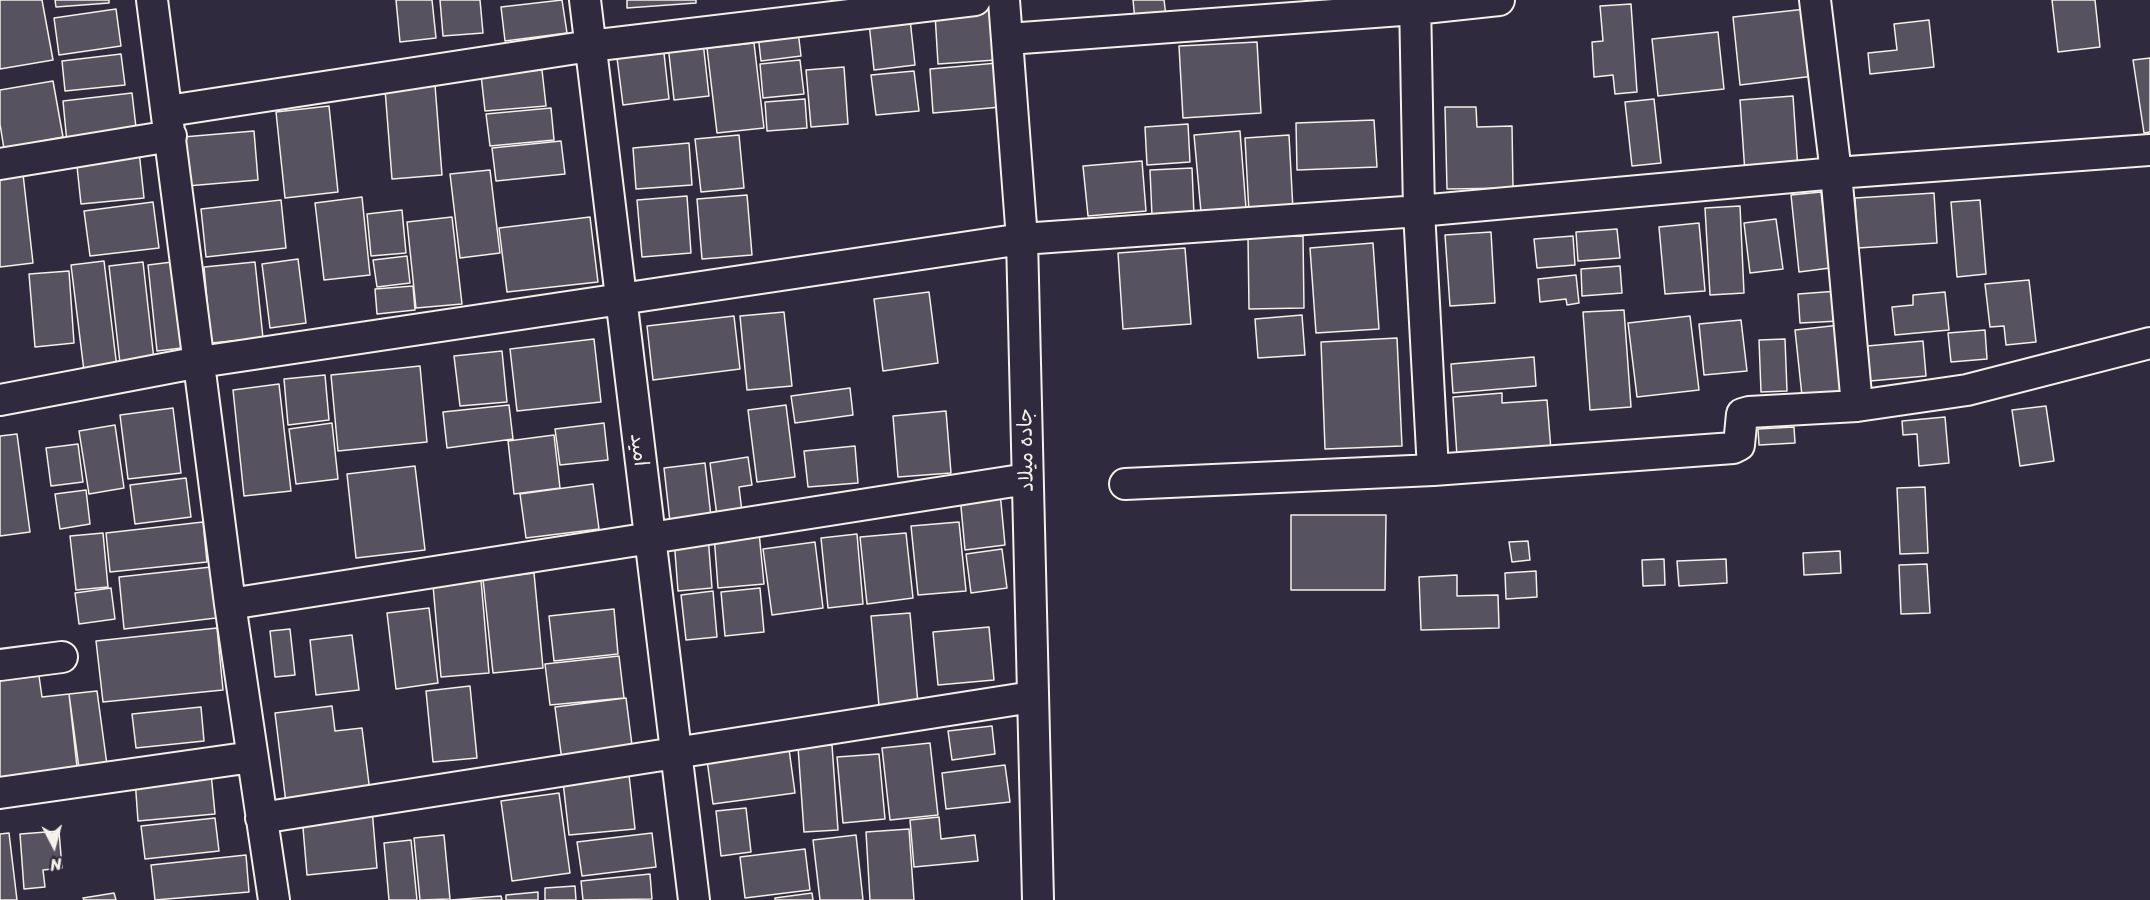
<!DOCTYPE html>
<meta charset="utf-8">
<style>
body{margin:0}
#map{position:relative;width:2150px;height:900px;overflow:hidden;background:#2f2a3d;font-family:Sriracha,sans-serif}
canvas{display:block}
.north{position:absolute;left:24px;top:816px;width:60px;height:60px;-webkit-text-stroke:4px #2f2a3d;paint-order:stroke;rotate:174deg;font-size:16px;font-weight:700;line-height:24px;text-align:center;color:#f4f1e8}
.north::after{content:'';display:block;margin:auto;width:21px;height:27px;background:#f4f1e8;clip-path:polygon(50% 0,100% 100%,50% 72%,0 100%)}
</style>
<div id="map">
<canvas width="2150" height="900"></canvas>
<div class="north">N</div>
</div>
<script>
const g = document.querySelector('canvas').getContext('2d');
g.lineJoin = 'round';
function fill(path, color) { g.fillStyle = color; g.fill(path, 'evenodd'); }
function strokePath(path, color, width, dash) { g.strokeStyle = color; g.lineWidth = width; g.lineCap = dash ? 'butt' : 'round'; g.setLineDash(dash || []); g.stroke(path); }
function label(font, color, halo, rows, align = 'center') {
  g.font = font + ' Sriracha,"Playpen Sans Arabic",sans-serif'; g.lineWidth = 6; g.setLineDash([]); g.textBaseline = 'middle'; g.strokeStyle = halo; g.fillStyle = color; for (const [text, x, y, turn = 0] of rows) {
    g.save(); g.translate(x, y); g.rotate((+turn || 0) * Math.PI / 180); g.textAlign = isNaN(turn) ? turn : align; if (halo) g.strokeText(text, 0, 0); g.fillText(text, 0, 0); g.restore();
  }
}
const building = new Path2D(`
 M0,0H42L53,60L0,69Z
 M55,0H109V3L56,7Z
 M396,0H432L436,38L400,42Z
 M440,0H480L483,33L443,36Z
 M562,0L567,33L505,41L501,7Z
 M627,0H696V3L627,8Z
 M1133,0H1164L1166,16L1135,20Z
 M2052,0H2095L2100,47L2058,52Z
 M1631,4L1637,92L1615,94L1613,75L1594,77L1592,42L1603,41L1600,6Z
 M116,9L121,46L59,55L54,18Z
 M993,9L996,60L938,64L935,14Z
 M1806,9L1814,76L1740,85L1733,17Z
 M910,19L915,65L874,70L869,23Z
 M1929,20L1934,67L1870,74L1868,53L1897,50L1894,24Z
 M798,31L801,56L761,61L758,35Z
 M1718,32L1724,89L1658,96L1652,39Z
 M703,42L709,96L674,100L668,45Z
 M1257,42L1261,113L1183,118L1179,46Z
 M754,43L764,128L717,133L707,48Z
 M663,44L669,99L623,105L616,50Z
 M121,54L125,85L65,91L62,61Z
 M2150,58V132L2144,133L2133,60Z
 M800,60L804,94L763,98L760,64Z
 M997,63L1001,107L933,113L930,69Z
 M844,67L848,124L811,127L806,70Z
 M542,70L546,106L485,111L481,75Z
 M914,71L919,111L876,115L871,75Z
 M53,81L63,137L26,144L27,152L5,155L0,124V90Z
 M435,85L442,175L392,179L385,89Z
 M132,93L137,136L67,143L63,101Z
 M1793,96L1798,170L1745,173L1740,100Z
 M805,99L807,128L767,131L765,102Z
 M1654,99L1661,163L1632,166L1625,102Z
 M329,106L338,192L285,198L276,112Z
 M1445,107H1476L1477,127L1512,126L1513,188L1447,189Z
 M551,108L554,140L490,146L486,114Z
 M1374,120L1377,167L1297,170L1296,123Z
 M1188,124L1190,162L1147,165L1145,127Z
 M254,131L258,180L187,186L183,137Z
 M1240,131L1246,208L1201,212L1194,135Z
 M739,135L744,188L701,192L695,139Z
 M1289,135L1293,210L1249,213L1245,138Z
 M561,141L565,174L496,181L492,148Z
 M689,143L692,185L636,189L633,148Z
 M139,151L144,198L81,204L76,157Z
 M1142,161L1146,211L1088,216L1083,166Z
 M1192,168L1194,215L1152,216L1150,170Z
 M490,170L500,253L460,258L450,174Z
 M23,174L33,263L0,267V177Z
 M1821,192L1830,268L1799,272L1791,195Z
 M1934,193L1937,243L1858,248L1855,198Z
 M747,195L752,255L702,259L697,199Z
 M687,196L691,253L642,257L637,200Z
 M362,197L370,275L324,280L315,203Z
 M281,200L286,248L206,257L201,209Z
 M1980,200L1986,274L1957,277L1951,202Z
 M153,202L159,248L90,256L84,211Z
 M1740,206L1744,293L1710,295L1705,208Z
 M402,210L406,253L371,256L367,214Z
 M452,217L462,304L416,308L407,222Z
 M590,217L598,282L507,292L499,228Z
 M1776,219L1783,269L1750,273L1744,223Z
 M1699,223L1705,291L1665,294L1659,227Z
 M1617,229L1620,258L1578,261L1576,232Z
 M1491,232L1495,303L1450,306L1445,235Z
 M1303,236L1304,308L1249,309L1248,237Z
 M1573,236L1575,265L1537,268L1534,239Z
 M1373,243L1379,329L1316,333L1310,248Z
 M1185,248L1191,324L1123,329L1118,253Z
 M407,256L410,283L377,287L373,260Z
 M298,259L306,323L270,328L262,264Z
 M104,261L117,368L84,371L71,265Z
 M180,261L190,347L157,351L148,265Z
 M143,262L154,360L120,363L109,266Z
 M255,262L263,338L211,343L204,267Z
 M1620,266L1622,293L1582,296L1581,269Z
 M69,271L74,343L35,347L29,274Z
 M1576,275L1579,303L1567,305L1566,299L1540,302L1538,279Z
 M2029,280L2036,342L2006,345L2004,326L1990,327L1985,284Z
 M413,286L415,310L377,314L375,289Z
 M1838,291L1839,321L1800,323L1798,294Z
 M929,292L938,363L883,371L874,299Z
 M1945,292L1949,330L1895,335L1892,307L1913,305V295Z
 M1624,310L1631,407L1590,410L1583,312Z
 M784,312L792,386L747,390L740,316Z
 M1302,315L1305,355L1258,358L1255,319Z
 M734,316L740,369L653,380L647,326Z
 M1690,316L1699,390L1637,397L1628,323Z
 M1741,320L1747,371L1704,375L1699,324Z
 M1840,325L1848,391L1802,396L1795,330Z
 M1985,330L1987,359L1951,362L1948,333Z
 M1397,338L1402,446L1325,449L1321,342Z
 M594,339L601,402L517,411L510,349Z
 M1785,339L1787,391L1761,392L1759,340Z
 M1923,341L1926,376L1870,381L1867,346Z
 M502,351L507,402L460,406L454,356Z
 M1534,357L1536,386L1453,393L1451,364Z
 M420,366L427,442L338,451L331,375Z
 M325,375L329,420L288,425L284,379Z
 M279,384L291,491L244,496L233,390Z
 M850,388L853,415L795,423L791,396Z
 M1502,393V403L1547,400L1551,450L1457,456L1453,397Z
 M509,405L513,439L447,448L443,412Z
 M786,405L795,477L757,482L748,410Z
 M2046,406L2054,461L2020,466L2012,410Z
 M173,408L181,473L128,479L120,415Z
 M946,411L951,473L898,477L893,416Z
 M1945,417L1949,463L1919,466L1917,434L1903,435L1902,421Z
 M332,423L338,479L296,484L289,429Z
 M604,423L608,460L560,465L555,429Z
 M115,425L124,488L89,494L79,431Z
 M1794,427L1795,443L1759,445L1758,429Z
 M17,434L30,532L0,536V436Z
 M554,435L560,488L514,494L508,441Z
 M78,444L83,482L51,486L46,448Z
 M855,446L858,483L808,487L804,451Z
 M748,457L752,485L739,487L742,512L717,516L710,463Z
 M705,463L711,517L670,522L664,468Z
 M415,466L425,550L356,558L347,474Z
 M186,478L191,517L135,524L130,485Z
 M593,484L599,529L526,538L520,494Z
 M1925,487L1928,553L1900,554L1897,488Z
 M86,490L90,524L60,529L55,494Z
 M1000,492L1005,545L965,550L960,496Z
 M1291,515H1386L1385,590H1291Z
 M203,522L207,562L110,572L106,533Z
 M959,522L966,591L918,595L911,526Z
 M759,532L764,584L718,588L714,535Z
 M103,533L108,587L76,590L70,536Z
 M906,533L913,598L867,604L860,537Z
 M857,534L863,604L828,608L821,538Z
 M708,536L712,588L678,591L674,539Z
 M1528,541L1530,560L1512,562L1509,542Z
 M815,542L823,608L772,615L763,549Z
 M1002,549L1007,588L971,593L966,554Z
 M1840,551L1841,573L1804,575L1803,553Z
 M1664,559L1665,585L1643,586L1642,560Z
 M1726,559L1727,583L1679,586L1677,561Z
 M1927,564L1930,613L1901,614L1899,565Z
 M211,567L216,618L124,629L119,577Z
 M1536,571L1537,597L1506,599L1505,573Z
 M534,573L543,668L493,673L483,579Z
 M1457,575V596L1498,595L1499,628L1421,630L1419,577Z
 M481,580L489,673L441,677L433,585Z
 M111,588L115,619L79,624L75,593Z
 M760,588L764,632L725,636L721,592Z
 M713,591L717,637L686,640L681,595Z
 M429,608L438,683L396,689L387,613Z
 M614,609L618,654L554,661L549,616Z
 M910,613L918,704L879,706L871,616Z
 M989,627L994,680L938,685L933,632Z
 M217,628L223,690L103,702L96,641Z
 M290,629L295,675L275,677L270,631Z
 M352,635L359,690L316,695L310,640Z
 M619,656L624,698L550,705L545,664Z
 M39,676L42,697L69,694L78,776L0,784V680Z
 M470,686L477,758L433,762L426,691Z
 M97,691L107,765L79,768L69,694Z
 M626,698L633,753L562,761L555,707Z
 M332,706L335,731L362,728L370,792L286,803L275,713Z
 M201,707L204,741L136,748L132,714Z
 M992,726L995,754L952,760L948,731Z
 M930,743L938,815L890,820L882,748Z
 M832,745L838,830L804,832L798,747Z
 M789,749L795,793L713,804L707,760Z
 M879,754L885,819L843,823L837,757Z
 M1005,765L1010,802L946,809L942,773Z
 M211,773L215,814L138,821L135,779Z
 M629,775L635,829L569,835L563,782Z
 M559,793L570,873L512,881L501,801Z
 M746,808L751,852L721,856L716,811Z
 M372,809L377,868L307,875L302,816Z
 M939,817L941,839L975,835L978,861L914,867L910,820Z
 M215,818L219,851L145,859L141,826Z
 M909,829L914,900H870L866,832Z
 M59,831L62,868L43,870L45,887L24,889L20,834Z
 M9,833L17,900H0V834Z
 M652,833L656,867L582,876L577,842Z
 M444,835L450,899L420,900L414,838Z
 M856,835L863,900H820L813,840Z
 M411,840L417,900H389L384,843Z
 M805,849L810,890L745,898L740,857Z
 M246,855L249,892L155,900L151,865Z
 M650,874L652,899L583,900L581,881Z
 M575,886L576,900H545V888Z
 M538,892V900H506V895Z
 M114,893L116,900H84L83,898Z
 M812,893L813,900H775V898Z
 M501,896L502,900H451Z`);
const street = new Path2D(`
 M152,0L230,604L274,900
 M585,0L694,900
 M1004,0L1022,239L1038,900
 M1415,0L1419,211L1433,470
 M1815,0L1836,173L1857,406
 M1008,39L1415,9L1499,0
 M168,111L590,46L975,0
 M0,164L171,136
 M0,400L200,362L1022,239L1419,211L1836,173L2150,150
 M1125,484L1433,470L1733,448L1739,445L1742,414L1749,412L1857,406L1967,390L2150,343
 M230,604L1027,479
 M0,665L62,657
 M0,793L252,757
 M261,818L1032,697`);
const streetNames = [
 ["امید",638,450,83],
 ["جاده میلاد",1027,450,-91]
];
fill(building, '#56525f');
strokePath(building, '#f4f1e8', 1.5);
strokePath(street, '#f4f1e8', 34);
strokePath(street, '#2f2a3d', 30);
label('20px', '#f4f1e8', '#2f2a3d', streetNames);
</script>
